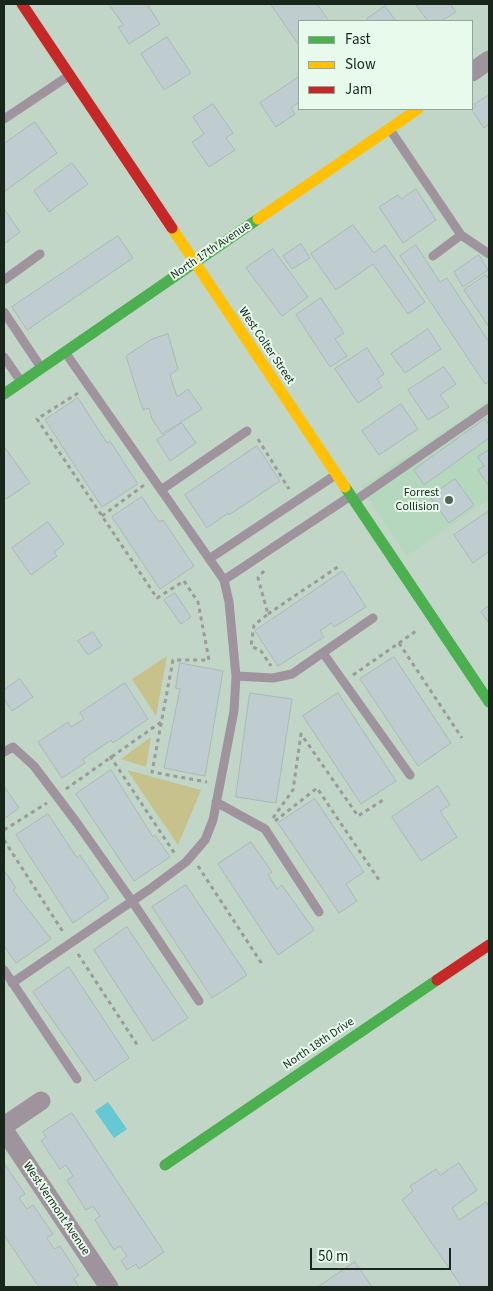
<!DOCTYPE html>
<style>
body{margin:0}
#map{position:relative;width:493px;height:1291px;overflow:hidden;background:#c1d6c6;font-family:"Source Sans 3",sans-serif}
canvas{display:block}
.frame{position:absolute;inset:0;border:5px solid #19261c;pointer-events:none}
.legend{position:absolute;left:298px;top:20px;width:175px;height:90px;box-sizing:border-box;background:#e7faeb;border:1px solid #95a598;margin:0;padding:6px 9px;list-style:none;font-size:15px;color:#19261c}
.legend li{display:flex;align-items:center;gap:10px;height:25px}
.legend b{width:25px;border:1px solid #95a598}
.scale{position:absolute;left:310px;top:1248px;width:141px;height:22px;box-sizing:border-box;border:2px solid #19261c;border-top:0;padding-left:6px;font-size:15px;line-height:18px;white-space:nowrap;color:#19261c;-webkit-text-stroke:4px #e7faeb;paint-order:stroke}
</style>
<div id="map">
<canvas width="493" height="1291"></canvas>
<div class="frame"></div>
<ul class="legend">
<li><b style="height:6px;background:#4caf50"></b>Fast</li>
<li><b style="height:6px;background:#ffc107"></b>Slow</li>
<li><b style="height:6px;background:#c62828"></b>Jam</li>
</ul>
<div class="scale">50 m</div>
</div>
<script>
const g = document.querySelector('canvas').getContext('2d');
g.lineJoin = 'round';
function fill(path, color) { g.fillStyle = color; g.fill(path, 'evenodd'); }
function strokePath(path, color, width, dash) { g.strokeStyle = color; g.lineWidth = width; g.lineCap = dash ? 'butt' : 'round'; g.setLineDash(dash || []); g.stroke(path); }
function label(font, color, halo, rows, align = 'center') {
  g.font = font + ' "Source Sans 3",sans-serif'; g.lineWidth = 4; g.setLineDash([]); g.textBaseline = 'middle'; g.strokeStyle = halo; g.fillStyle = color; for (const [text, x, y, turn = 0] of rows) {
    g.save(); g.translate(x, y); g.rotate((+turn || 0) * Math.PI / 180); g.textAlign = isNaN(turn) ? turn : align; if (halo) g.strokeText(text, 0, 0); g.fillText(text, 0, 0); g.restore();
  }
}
const built = new Path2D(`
 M489,400V499L407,556L361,487Z`);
const green = new Path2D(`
 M167,656L156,716L132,679Z
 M151,737L146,767L121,759Z
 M127,770L201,790L178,845Z`);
const water = new Path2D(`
 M108,1102L127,1129L114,1138L95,1111Z`);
const building = new Path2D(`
 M109,4H147L160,24L129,44L118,27L123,25Z
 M271,4H317L329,21H299V45Z
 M416,4H450L456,12L441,21H428Z
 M385,6L396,21H369L367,19Z
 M167,37L191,73L164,90L141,54Z
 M299,77V102L291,108L295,114L276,127L260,103Z
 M489,95V127L488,125L484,128L472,110L476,106L474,105Z
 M213,104L233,133L226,138L235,150L209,167L192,142L204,134L193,117Z
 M35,122L57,153L4,192V144Z
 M72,163L88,184L49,212L34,191Z
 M416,189L436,220L403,243L379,207L398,195L401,199Z
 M4,209L20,232L4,244Z
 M353,225L374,253L385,245L425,302L408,314L373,264L336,290L311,254Z
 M118,236L133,258L27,330L12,307Z
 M301,244L310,258L292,269L283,256Z
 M416,245L440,282L447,278L489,342V382L485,384L400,256Z
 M273,249L308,297L282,316L246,268Z
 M479,255L488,270L463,287L454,272Z
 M486,275L489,279V327L464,290Z
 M321,298L344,333L335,339L347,356L330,367L296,315Z
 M428,329L441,349L405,373L391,354Z
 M168,334L178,369L170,375L177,397L188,389L202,409L162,434L152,419L149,408L143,410L126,356L150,340Z
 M367,348L384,374L377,379L382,387L358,403L335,369Z
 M444,367L456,384L440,395L449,407L428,420L408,390Z
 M78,398L107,443L110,441L138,484L102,507L45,420Z
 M401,404L418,429L379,455L362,431Z
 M485,419L489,425V438L424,485L414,470Z
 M182,423L196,443L170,461L157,440Z
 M257,446L280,481L229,515L228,513L207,528L185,495Z
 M6,449L30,483L6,499L4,497V450Z
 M489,450V486L478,470L484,466L478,457Z
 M455,479L474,505L449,523L430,497Z
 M142,497L159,522L163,520L194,566L160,589L112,517Z
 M489,511V551L473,563L454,535Z
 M48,522L64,544L54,552L57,556L31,575L12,548Z
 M343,571L366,607L334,627L331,623L320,631L324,637L278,666L255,631Z
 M175,593L191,617L181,624L164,600Z
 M489,606V623L481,612Z
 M93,632L102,646L88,655L78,641Z
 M394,657L451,743L418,766L360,679Z
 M180,663L223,671L205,776L164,768L180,689L176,688Z
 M20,679L33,697L12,711L4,699V690Z
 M125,683L148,719L113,743L111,740L83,759L85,763L62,778L38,742L68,722L71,727L84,719L80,713Z
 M250,693L292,699L276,803L236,797Z
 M338,693L396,781L361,804L303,716Z
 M111,770L153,837L155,835L170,857L134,881L76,794Z
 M4,786L19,808L4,819Z
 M438,786L450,805L440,811L457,837L421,861L392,817Z
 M315,799L364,872L346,884L357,901L339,913L278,823Z
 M48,814L77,858L80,855L109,898L73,923L16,835Z
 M251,842L272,872L268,875L277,889L282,885L314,930L278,955L218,864Z
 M4,870L16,888L13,890L51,939L16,963L4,946Z
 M186,885L247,975L212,998L152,907Z
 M127,927L188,1018L153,1041L94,950Z
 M69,967L129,1058L95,1081L33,992Z
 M72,1113L164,1252L139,1269L136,1264L127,1270L121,1261L127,1256L120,1246L114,1250L95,1220L100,1216L93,1206L86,1210L67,1180L73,1176L66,1165L60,1169L41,1141L46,1137L43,1132Z
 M459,1163L477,1190L452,1208L459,1220L486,1202L489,1207V1287H462L402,1200L413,1191L410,1186L436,1169L440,1175Z
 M6,1166L25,1194L19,1198L27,1209L33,1205L53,1234L47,1238L54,1249L60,1246L79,1275L74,1279L79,1287H39L4,1235V1168Z
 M355,1262L372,1287H318Z`);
const path = new Path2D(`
 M78,393L37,419L157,598L184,581L198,602L209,660H173L152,772L207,782
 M258,439L289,489
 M102,516L144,485
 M264,571L258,578L268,614L254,625L251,646L261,651L271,666
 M268,614L339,566
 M399,643L416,631
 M353,675L399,643L462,738
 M110,756L175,854
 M66,789L161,722
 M273,818L293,790L301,734L358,816L383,800
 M275,821L317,788L379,880
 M4,830L47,803
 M4,840L63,932
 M198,866L262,964
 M78,954L138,1046`);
const lane = new Path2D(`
 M4,119L67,77
 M391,131L461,235L489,254
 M433,256L461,235
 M4,280L40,254
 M4,312L40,366
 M4,357L20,380
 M161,490L247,431
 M356,500L489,408
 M209,559L334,476
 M224,580L349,497
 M323,653L410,775
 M236,676L273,678L292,674L373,618
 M4,752L13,747L34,766L77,823L132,901L199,1001
 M216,802L265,829L319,912
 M4,970L77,1079
 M12,983L150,889L186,862L205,840L213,820L234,711L236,676L229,602L224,580L67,355`);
const street = new Path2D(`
 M472,72L489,60
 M4,1126L41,1101
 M4,1130L109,1287`);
const fast = new Path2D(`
 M4,394L258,219
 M345,487L489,702
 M165,1165L437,980`);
const slow = new Path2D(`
 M258,219L418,109
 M172,228L345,487`);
const jam = new Path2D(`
 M22,4L172,228
 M437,980L489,945`);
const markers = [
 [449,500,5,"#546458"]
];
const streetNames = [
 ["North 17th Avenue",211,251,-34],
 ["West Colter Street",266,346,56],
 ["North 18th Drive",319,1044,-34],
 ["West Vermont Avenue",56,1209,56]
];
const poiNames = [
 ["Forrest",439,493],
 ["Collision",439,507]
];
fill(built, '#b5d7bd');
fill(green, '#c7c18b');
fill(water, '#65c8d3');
fill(building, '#c0cdd0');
strokePath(building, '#adb8b8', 1);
strokePath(path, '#9c9a9d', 3, [4, 4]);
strokePath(lane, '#9f939e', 9);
strokePath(street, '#9f939e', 19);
strokePath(fast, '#4caf50', 11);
strokePath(slow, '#ffc107', 11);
strokePath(jam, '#c62828', 11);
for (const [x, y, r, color] of markers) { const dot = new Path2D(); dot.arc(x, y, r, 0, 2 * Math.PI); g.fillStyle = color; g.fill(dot); strokePath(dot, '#e7faeb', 2); }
label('12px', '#19261c', '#e7faeb', streetNames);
label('12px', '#19261c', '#e7faeb', poiNames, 'right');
</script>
